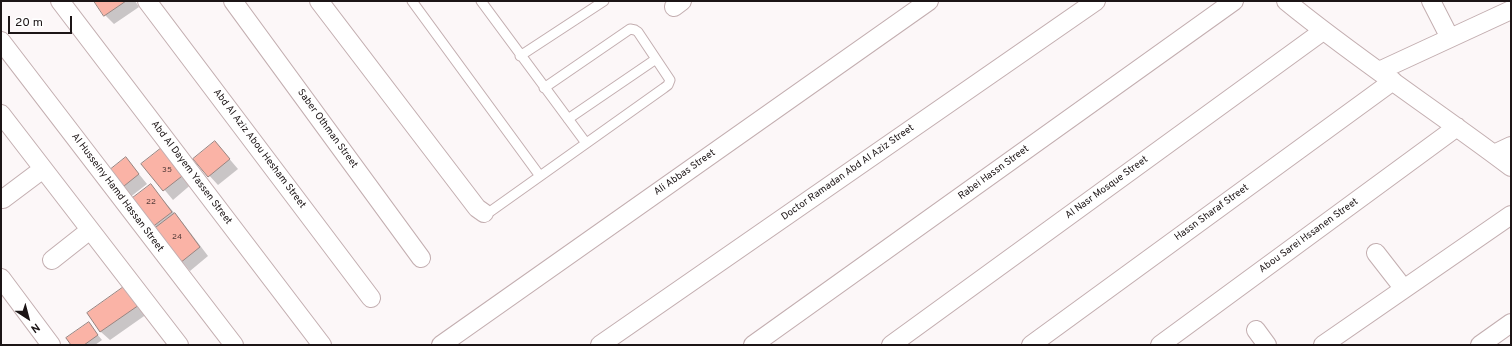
<!DOCTYPE html>
<style>
body{margin:0}
#map{position:relative;width:1512px;height:346px;overflow:hidden;background:#fcf7f8;font-family:Overpass,sans-serif}
canvas{display:block}
.frame{position:absolute;inset:0;border:2px solid #1c1516;pointer-events:none}
.north{position:absolute;left:8px;top:298px;width:40px;height:40px;-webkit-text-stroke:3px #fff;paint-order:stroke;rotate:144deg;font-size:11px;font-weight:700;line-height:16px;text-align:center;color:#1c1516}
.north::after{content:'';display:block;margin:auto;width:14px;height:18px;background:#1c1516;clip-path:polygon(50% 0,100% 100%,50% 72%,0 100%)}
.scale{position:absolute;left:8px;top:16px;width:64px;height:18px;box-sizing:border-box;border:2px solid #1c1516;border-top:0;padding-left:5px;font-size:12px;line-height:14px;white-space:nowrap;color:#1c1516;-webkit-text-stroke:3px #fff;paint-order:stroke}
</style>
<div id="map">
<canvas width="1512" height="346"></canvas>
<div class="frame"></div>
<div class="north">N</div>
<div class="scale">20 m</div>
</div>
<script>
const g = document.querySelector('canvas').getContext('2d');
g.lineJoin = 'round';
function fill(path, color) { g.fillStyle = color; g.fill(path, 'evenodd'); }
function strokePath(path, color, width, dash) { g.strokeStyle = color; g.lineWidth = width; g.lineCap = dash ? 'butt' : 'round'; g.setLineDash(dash || []); g.stroke(path); }
function label(font, color, halo, rows, align = 'center') {
  g.font = font + ' Overpass,sans-serif'; g.lineWidth = 4; g.setLineDash([]); g.textBaseline = 'middle'; g.strokeStyle = halo; g.fillStyle = color; for (const [text, x, y, turn = 0] of rows) {
    g.save(); g.translate(x, y); g.rotate((+turn || 0) * Math.PI / 180); g.textAlign = isNaN(turn) ? turn : align; if (halo) g.strokeText(text, 0, 0); g.fillText(text, 0, 0); g.restore();
  }
}
const shadow = new Path2D(`
 M95,1H135L139,7L114,24L105,15Z
 M215,142L238,169L218,185L194,159Z
 M164,147L194,182L173,200L143,164Z
 M126,158L147,184L129,198L120,189Z
 M151,186L183,223L208,256L190,271L152,227Z
 M125,287L147,314L110,340L101,332L88,314Z
 M88,323L102,340L95,345H72Z`);
const building = new Path2D(`
 M94,1H126L104,16Z
 M215,141L230,159L208,177L193,159Z
 M164,146L186,173L163,191L141,164Z
 M126,157L139,174L119,190L106,173Z
 M151,184L172,212L151,228L130,200Z
 M175,213L200,247L180,263L154,229Z
 M125,286L139,305L100,332L87,313Z
 M89,322L98,335L84,345H71L66,338Z`);
const service = new Path2D(`
 M412,1L540,176
 M481,1L586,143
 M520,56L604,1
 M568,119L656,59
 M484,213L491,211L664,88L668,85L670,80L638,32L635,30L630,29L544,88`);
const minor = new Path2D(`
 M60,1L322,345
 M147,1L371,298
 M233,1L421,258
 M319,1L477,208L484,213
 M1286,1C1358,60 1437,111 1511,167
 M1431,1L1450,38
 M674,7L682,1
 M1,41L234,345
 M1379,71L1511,10
 M1,114L179,345
 M1494,154L1511,146
 M3,199L43,169
 M1376,253L1404,289
 M52,260L90,230
 M1,278L51,345
 M1256,330L1267,345
 M441,345L929,1
 M600,345L1096,1
 M753,345L1234,1
 M891,345L1323,31
 M1031,345L1393,81
 M1160,345L1457,127
 M1323,345L1511,215
 M1480,345L1511,323`);
const numberNames = [
 ["35",167,170],
 ["22",151,202],
 ["24",177,237]
];
const streetNames = [
 ["Saber Othman Street",327,129,54],
 ["Abd Al Aziz Abou Hesham Street",259,149,53],
 ["Abd Al Dayem Yassen Street",191,173,53],
 ["Ali Abbas Street",685,173,-35],
 ["Doctor Ramadan Abd Al Aziz Street",848,173,-35],
 ["Rabei Hassn Street",994,173,-36],
 ["Al Nasr Mosque Street",1107,188,-36],
 ["Al Husseiny Hamd Hassan Street",117,193,53],
 ["Hassn Sharaf Street",1212,213,-36],
 ["Abou Sarei Hssanen Street",1309,236,-36]
];
fill(shadow, '#0003');
fill(building, '#fab3a6');
strokePath(building, '#988480', 1);
strokePath(service, '#c3aeb0', 11);
strokePath(minor, '#c3aeb0', 20);
strokePath(service, '#fff', 9);
strokePath(minor, '#fff', 18);
label('8px', '#543c3a', null, numberNames);
label('10px', '#1c1516', '#fff', streetNames);
</script>
